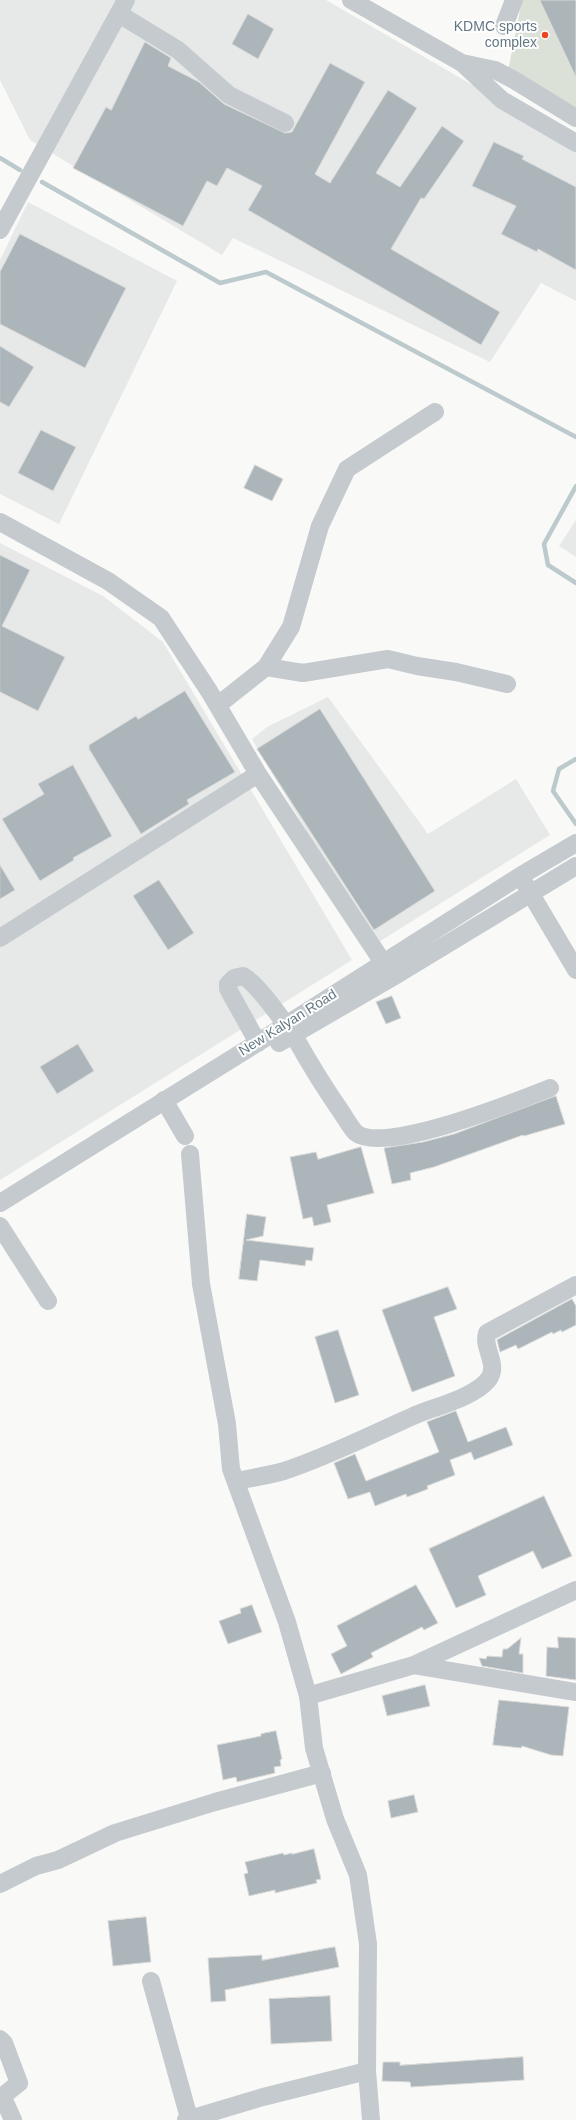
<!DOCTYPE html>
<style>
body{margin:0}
canvas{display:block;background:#f9f9f7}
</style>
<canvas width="576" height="2120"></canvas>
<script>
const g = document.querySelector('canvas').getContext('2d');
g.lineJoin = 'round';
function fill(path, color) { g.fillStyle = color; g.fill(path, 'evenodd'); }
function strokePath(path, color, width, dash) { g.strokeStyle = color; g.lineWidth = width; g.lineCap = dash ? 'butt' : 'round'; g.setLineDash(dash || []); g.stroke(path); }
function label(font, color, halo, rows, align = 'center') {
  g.font = font + ' Helvetica,sans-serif'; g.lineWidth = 4; g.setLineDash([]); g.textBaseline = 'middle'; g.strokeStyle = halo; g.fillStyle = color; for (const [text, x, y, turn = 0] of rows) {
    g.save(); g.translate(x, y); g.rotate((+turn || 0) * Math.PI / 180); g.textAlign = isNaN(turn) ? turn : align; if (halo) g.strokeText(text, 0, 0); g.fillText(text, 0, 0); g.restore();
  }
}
const built = new Path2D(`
 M0,0H326L576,145V301L541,283L490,362L233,238L222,255L30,140L0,80Z
 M28,202L177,281L59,524L0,494V260Z
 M576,520V557L559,546Z
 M0,543L103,596L163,642L352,960L0,1180Z
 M328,697L428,834L516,779L550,835L374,945L252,739L267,727Z`);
const green = new Path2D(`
 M522,0H576V111L508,71Z`);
const stream = new Path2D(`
 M0,158L20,170
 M42,182L220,283L266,272L576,437
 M576,486L544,544L548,565L576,583
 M576,759L559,769L553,791L576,824`);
const building = new Path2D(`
 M540,0H576V77Z
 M248,14L274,29L258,59L232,44Z
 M145,42L171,58L168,66L199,82L224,104L285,133L292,132L330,63L365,82L315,174L330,183L388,90L417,108L376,173L400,187L442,126L464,141L424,199L421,198L391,249L500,312L481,345L248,210L262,186L227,168L217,186L207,181L183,226L73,168L106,107L111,110Z
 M494,142L524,156L522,159L576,187V270L538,249L537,252L501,234L516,206L472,186Z
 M20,234L126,288L85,368L0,324V272Z
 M0,346L34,367L9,407L0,402Z
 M41,430L76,447L53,491L18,473Z
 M255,465L283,479L272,501L244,488Z
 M0,555L30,570L2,626L65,657L38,711L0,692Z
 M185,691L235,772L187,800L189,804L141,834L89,749V745L136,716L138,719Z
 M320,709L435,891L374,930L257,749Z
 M73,765L112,836L73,858L74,860L40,881L2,819L44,794L38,784Z
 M0,865L15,890L0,899Z
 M159,880L194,933L168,950L133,896Z
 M392,996L401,1018L386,1024L376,1002Z
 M78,1044L94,1071L57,1094L40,1067Z
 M556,1096L565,1124L524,1136L523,1135L434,1167L410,1173L411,1180L392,1184L384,1148L423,1142L454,1134Z
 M361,1147L374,1193L327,1205L331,1222L314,1226L312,1217L303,1219L290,1157L316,1152L318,1159Z
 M247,1214L266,1217L263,1236L246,1240L314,1248L312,1261L306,1260L305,1266L260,1260L257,1281L239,1279Z
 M448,1287L457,1309L434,1317L455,1376L412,1392L382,1310Z
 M572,1299L576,1306V1325L562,1332L561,1330L553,1334L552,1332L518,1349L516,1345L500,1352L497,1340Z
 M338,1330L359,1395L335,1403L315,1337Z
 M456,1411L468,1442L506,1427L513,1445L474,1460L471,1452L450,1460L455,1475L427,1486L428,1489L407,1497L406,1494L375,1506L370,1492L348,1499L334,1463L355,1454L366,1481L439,1452L427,1422Z
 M544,1496L572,1556L542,1569L533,1551L478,1576L486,1595L456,1608L429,1549Z
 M416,1585L438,1623L424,1630L422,1627L371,1653L373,1657L341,1674L331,1654L347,1646L337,1626Z
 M252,1605L262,1632L228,1644L219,1621L241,1613L240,1609Z
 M558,1637L576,1638V1680L546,1676L547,1647L558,1648Z
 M521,1638L519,1654H523V1673L482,1666L479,1658L486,1659L487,1656L502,1657L503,1649H507Z
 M425,1685L430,1706L387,1716L382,1696Z
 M499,1700L569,1707L563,1756L551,1755L522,1746L521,1748L493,1745Z
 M276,1731L282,1759L280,1760L281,1766L274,1767L275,1773L237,1782L236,1777L223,1780L217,1745L261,1736V1734Z
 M414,1795L418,1812L391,1818L388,1801Z
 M314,1849L321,1879L316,1880L317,1883L275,1893V1890L249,1896L244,1874L248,1873L245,1862L283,1853L284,1855L292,1853V1854Z
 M146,1917L151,1962L113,1966L108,1921Z
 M335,1947L339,1967L225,1990L226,2001L211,2002L208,1958L262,1955V1960Z
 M330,1996L332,2041L271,2044L269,1999Z
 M523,2057L524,2080L411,2087L410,2082L382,2081L383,2062H400V2065Z`);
const minor = new Path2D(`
 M351,0L462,63L502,100L576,143
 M119,14L178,50L229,95L285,123
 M504,26L514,0
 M462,63L495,70L514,80L576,118
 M0,230L126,0
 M0,522L108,581L161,618L209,691L258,774
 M266,667L303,673L388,659L417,666L456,672L507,684
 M218,705L266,667L291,627L320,526L347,469L435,412
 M525,884L576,970
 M0,938L258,774L390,973
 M258,1043L228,989V984L234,978L243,976C258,984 287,1026 297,1041C311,1066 326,1090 342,1113C346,1119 351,1128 356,1133C384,1155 517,1101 550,1088
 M279,1043L393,977L576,866
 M164,1100L185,1136
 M190,1154L201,1284L227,1424L231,1469L287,1622L308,1696L314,1748L335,1819L358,1875L368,1944L367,2071L371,2120
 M0,1203L286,1025L520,876L576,843
 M0,1226L48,1301
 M237,1481C252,1478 269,1475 284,1471C330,1456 374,1433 418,1414C438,1406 474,1397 488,1380C500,1365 482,1348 487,1333L576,1285
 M414,1665L576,1590
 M308,1696L414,1665L576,1692
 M0,1884L36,1866L58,1860L115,1833L215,1802L322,1773
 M151,1981L189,2118
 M0,2039L4,2043L19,2083L4,2095V2100L13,2120
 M186,2120L263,2097L367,2071`);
const markers = [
 [545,35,4,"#eb4624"]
];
const poiNames = [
 ["KDMC sports",537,27],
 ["complex",537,43]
];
const streetNames = [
 ["New Kalyan Road",288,1023,-32]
];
fill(built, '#e7e9e8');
fill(green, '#dbe1d7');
strokePath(stream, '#bccacd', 4.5);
fill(building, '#abb5ba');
strokePath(building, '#dbdbd9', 1);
strokePath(minor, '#c4cacd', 18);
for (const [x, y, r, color] of markers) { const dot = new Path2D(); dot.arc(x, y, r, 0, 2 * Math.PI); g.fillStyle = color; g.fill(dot); strokePath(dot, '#fff', 1.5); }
label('14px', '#637783', '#fff', poiNames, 'right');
label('14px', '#637783', '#fff', streetNames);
</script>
